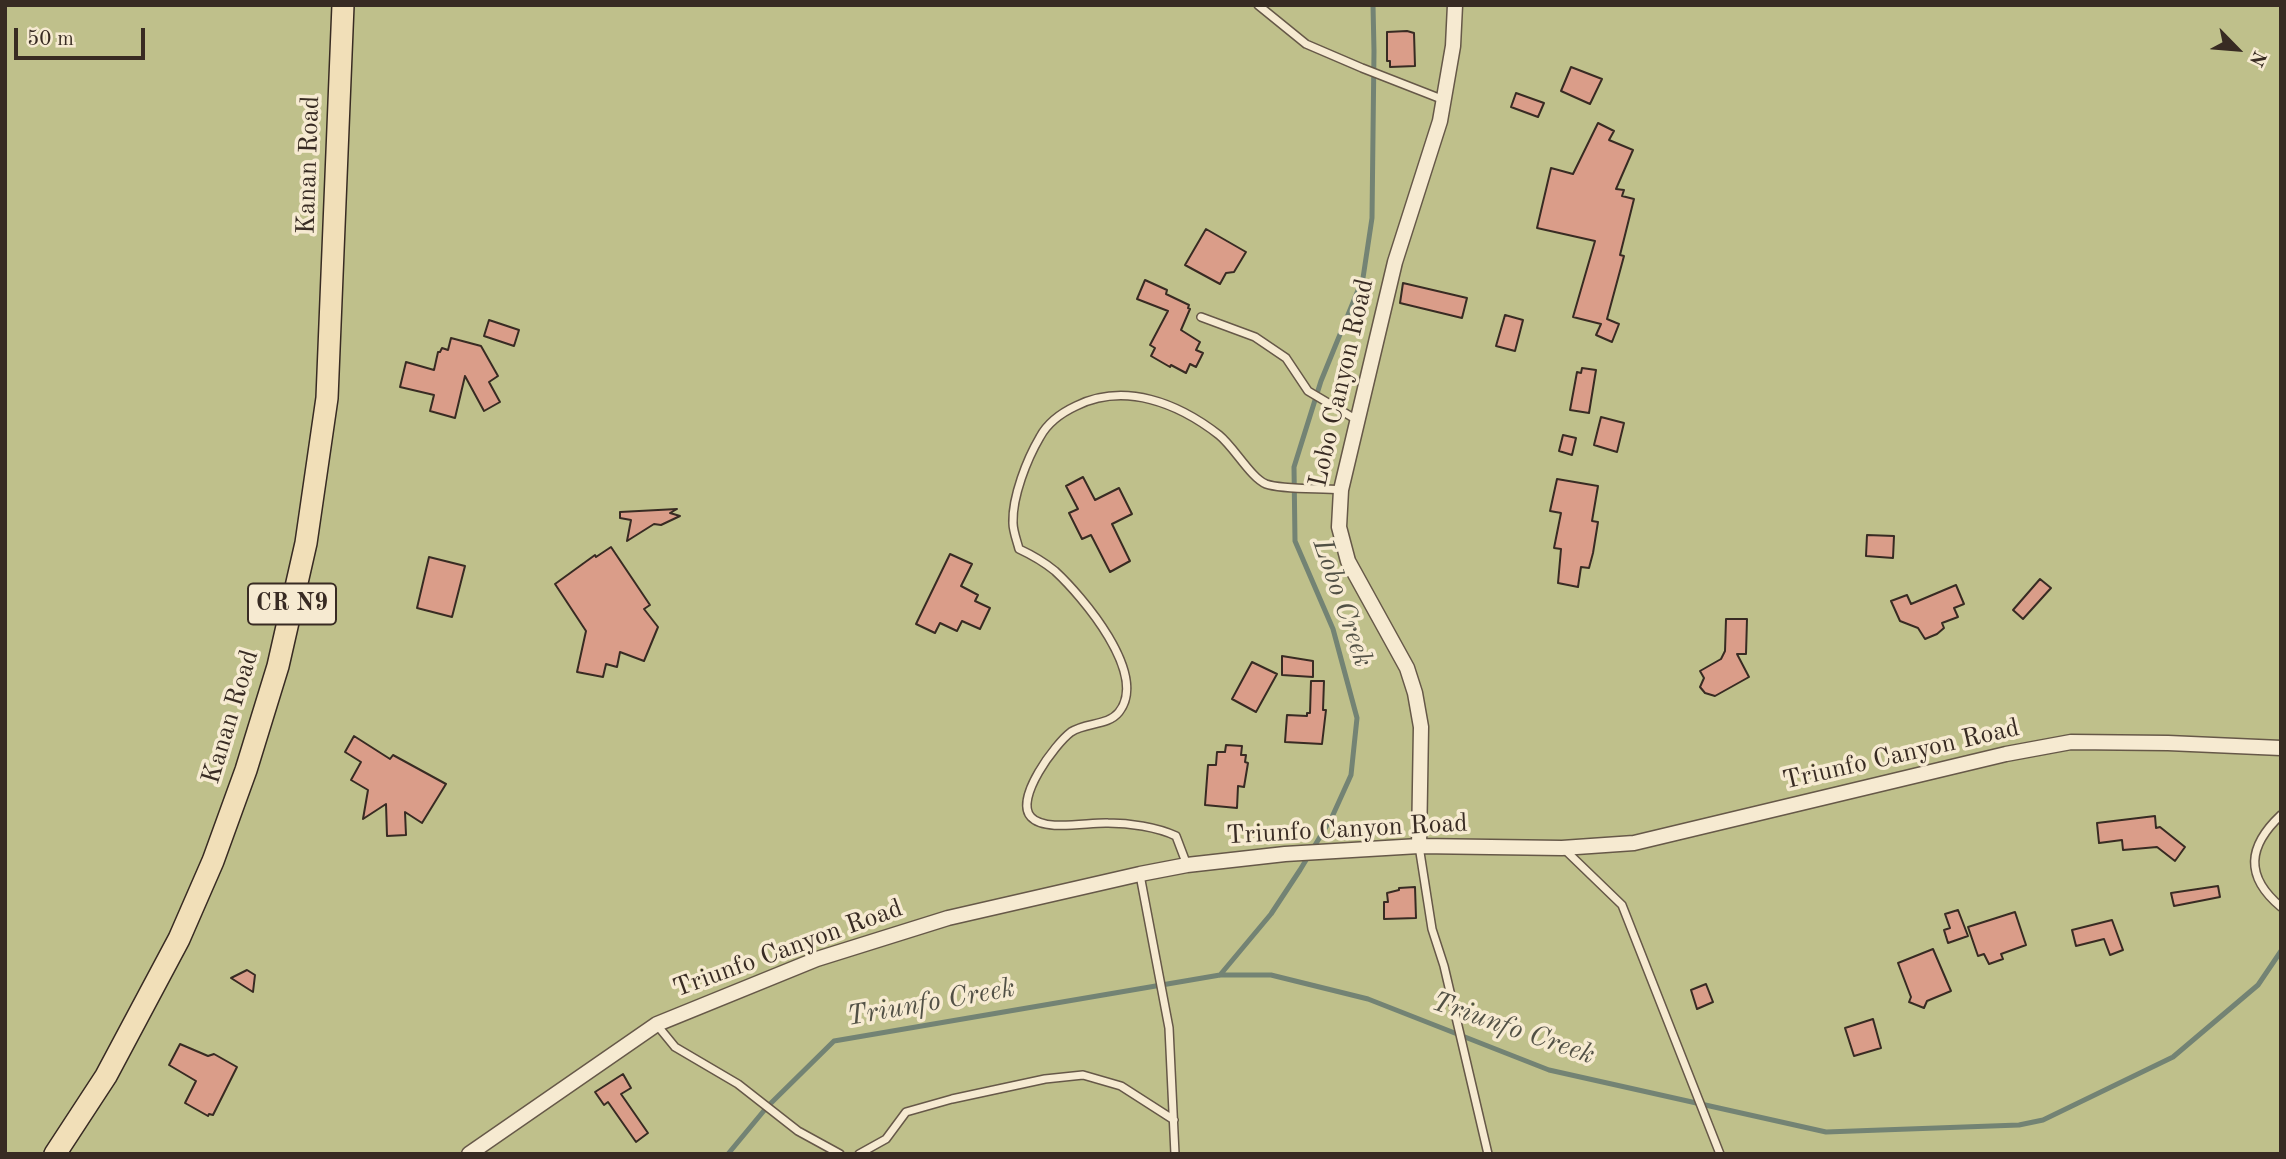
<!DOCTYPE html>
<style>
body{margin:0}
#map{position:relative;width:2286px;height:1159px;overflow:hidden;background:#f1dfb8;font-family:"Old Standard TT",serif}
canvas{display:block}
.frame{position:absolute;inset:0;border:7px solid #382b23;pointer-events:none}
.north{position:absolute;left:2202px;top:14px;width:70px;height:70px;-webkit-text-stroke:5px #f6ead1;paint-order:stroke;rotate:115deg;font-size:19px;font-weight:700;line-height:28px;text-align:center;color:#382b23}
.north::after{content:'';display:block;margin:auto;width:24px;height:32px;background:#382b23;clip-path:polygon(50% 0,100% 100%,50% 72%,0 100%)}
.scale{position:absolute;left:14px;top:28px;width:131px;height:32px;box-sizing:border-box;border:4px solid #382b23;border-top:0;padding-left:9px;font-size:21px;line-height:24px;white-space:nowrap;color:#382b23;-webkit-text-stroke:5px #f6ead1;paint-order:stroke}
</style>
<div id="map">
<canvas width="2286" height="1159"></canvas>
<div class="frame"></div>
<div class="north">N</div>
<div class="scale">50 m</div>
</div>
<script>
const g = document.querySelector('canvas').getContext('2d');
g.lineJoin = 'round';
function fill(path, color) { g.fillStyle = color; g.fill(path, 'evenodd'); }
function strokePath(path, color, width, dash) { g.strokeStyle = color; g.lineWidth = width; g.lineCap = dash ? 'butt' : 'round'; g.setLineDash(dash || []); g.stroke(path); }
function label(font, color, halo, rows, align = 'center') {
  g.font = font + ' "Old Standard TT",serif'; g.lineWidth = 7; g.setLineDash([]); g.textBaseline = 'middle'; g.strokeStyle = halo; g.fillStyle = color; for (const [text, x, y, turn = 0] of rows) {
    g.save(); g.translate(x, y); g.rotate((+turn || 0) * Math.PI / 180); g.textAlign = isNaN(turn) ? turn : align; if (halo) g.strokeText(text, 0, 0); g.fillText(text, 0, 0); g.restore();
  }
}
const green = new Path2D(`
 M5,5H2281V1154H5Z`);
const stream = new Path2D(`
 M1220,975L1271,914L1300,870L1332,817L1351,775L1357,718L1333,629L1295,541L1294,467L1321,381L1363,278L1372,218L1374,51L1373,5
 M728,1154L767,1107L834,1041L1220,975H1271L1368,999L1549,1070L1826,1132L2019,1125L2043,1120L2173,1057L2258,985L2281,951`);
const building = new Path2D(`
 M1407,31L1414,33L1415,66L1390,67V61H1387V32Z
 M1571,67L1602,79L1590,104L1561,91Z
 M1516,93L1544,103L1538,117L1511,107Z
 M1598,123L1614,131L1609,140L1633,150L1616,189L1624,190L1622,196L1634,199L1620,255L1624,256L1607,319L1619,324L1612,342L1596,335L1601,324L1573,317L1595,241L1537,228L1551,168L1573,174Z
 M1206,229L1246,252L1234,272L1226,273L1220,284L1185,265Z
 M1145,280L1167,290L1166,294L1189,305L1188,308L1190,309L1181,330L1200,342L1196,350L1203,353L1196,367L1190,364L1186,373L1171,365L1170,367L1151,356L1155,348L1150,345L1168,311L1137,299Z
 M1403,283L1467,298L1462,318L1400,303Z
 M1505,315L1523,320L1515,351L1496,346Z
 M489,320L519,330L514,346L484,336Z
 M451,338L481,346L498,376L489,382L500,402L484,411L465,376L455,418L430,411L434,395L400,387L406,362L434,370L438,352H440L442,348L448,350Z
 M1582,368L1596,370L1589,413L1570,410L1577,372L1581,373Z
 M1601,417L1624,423L1617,452L1594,445Z
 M1563,435L1576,438L1572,455L1559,451Z
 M1083,477L1095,500L1119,488L1132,514L1112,524L1130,561L1110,572L1091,535L1082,539L1069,513L1078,509L1066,486Z
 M1557,479L1598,486L1592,521L1598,522L1593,553L1589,568L1581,567L1578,587L1558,583L1561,549L1554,548L1561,513L1550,511Z
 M677,509L670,513L680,516L661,525L654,524L627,541L631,520L620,518V512Z
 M1867,535L1894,536L1893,558L1866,556Z
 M611,547L650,605L644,609L658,627L644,661L620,652L617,667L606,664L603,677L577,672L586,631L555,584L595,555L596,557Z
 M950,554L972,564L961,586L978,595L975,601L990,608L980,629L962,621L957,631L940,623L935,633L916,624Z
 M429,557L465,566L452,617L417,608Z
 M2040,579L2051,588L2023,619L2013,610Z
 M1956,585L1964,604L1954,608L1958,617L1942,623L1944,628L1937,634L1925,639L1918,628L1900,621L1891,601L1907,595L1911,604Z
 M1726,619H1747L1746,654H1737L1749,677L1715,696L1705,693L1700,687L1704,678L1700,671L1721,659L1725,651Z
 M1282,656L1313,661V677L1282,675Z
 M1252,662L1277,674L1256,712L1232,699Z
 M1311,681H1324L1323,710H1326L1322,744L1285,742L1287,715L1307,716V713H1310Z
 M354,736L390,759L393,755L446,784L422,823L405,812L406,835L387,836L386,804L363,819L368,790L351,780L361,762L345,752Z
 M1226,745L1242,746L1241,755H1246L1245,762L1248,763L1244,787L1238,786L1237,808L1205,805L1208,765H1216L1217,752H1225Z
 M2155,816L2156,828L2160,827L2185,847L2175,861L2157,847L2123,850L2122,840L2099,843L2097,823Z
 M2218,886L2220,897L2174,906L2171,893Z
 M1415,887L1416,918L1384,919V902H1388L1387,893L1399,890V888Z
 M1958,910L1968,936L1948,943L1944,930L1950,928L1945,914Z
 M2015,912L2026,945L2001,954L2003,959L1989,964L1984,954L1978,956L1968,927Z
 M2112,920L2123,950L2110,955L2104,939L2076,946L2072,930Z
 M1933,949L1951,991L1927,1001L1924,1008L1909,1002L1911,997L1898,963Z
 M247,970L255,975L253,992L231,978Z
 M1706,984L1713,1002L1697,1009L1691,990Z
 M1873,1019L1881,1048L1854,1056L1845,1028Z
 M180,1044L208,1056L214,1054L237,1067L213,1115L209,1114L208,1116L185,1103L196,1081L169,1065Z
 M623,1074L631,1088L621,1094L648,1133L636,1142L608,1102L604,1105L595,1092Z`);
const lane = new Path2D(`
 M1258,5L1306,44L1362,68L1444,100
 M1201,317L1255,337L1286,358L1308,391L1357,420
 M2281,815C2248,846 2244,876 2281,907
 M1419,846L1432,929L1444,966L1488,1154
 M1563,848L1622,905L1720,1154
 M1187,865L1176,836C1157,827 1129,823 1108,823C1089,822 1044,832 1031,817C1014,799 1055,744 1071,732C1086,722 1108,726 1119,712C1149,674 1082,596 1055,571C1044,562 1032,555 1019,549C1017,541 1013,531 1013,523C1012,497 1027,459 1040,437C1048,422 1061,413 1076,406C1125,382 1178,403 1219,435C1234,447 1251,478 1266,484C1283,490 1321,488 1340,490
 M1140,875L1169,1028L1175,1154
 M657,1025L675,1047L738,1084L798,1131L840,1154
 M859,1154L886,1139L906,1112L952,1099L1045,1079L1083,1075L1121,1086L1174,1120`);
const street = new Path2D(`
 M1419,846L1421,727L1415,693L1407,668L1348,561L1339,527L1341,490L1395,262L1440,121L1453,46L1455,5
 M469,1154L657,1024L817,959L948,918L1140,874L1187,865L1285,854L1419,846L1562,848L1634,843L2006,754L2071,742L2168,743L2281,748`);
const primary = new Path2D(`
 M55,1154L106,1076L179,939L213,861L246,770L278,666L306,543L327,398L343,5`);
const shields = [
 [292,604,88]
];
const shieldNames = [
 ["CR N9",292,604]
];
const streetNames = [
 ["Kanan Road",309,165,-88],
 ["Lobo Canyon Road",1342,383,-77],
 ["Kanan Road",231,717,-73],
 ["Triunfo Canyon Road",1901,755,-13],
 ["Triunfo Canyon Road",1347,830,-3],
 ["Triunfo Canyon Road",788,949,-20]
];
const waterNames = [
 ["Lobo Creek",1342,603,71],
 ["Triunfo Creek",931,1003,-10],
 ["Triunfo Creek",1513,1029,19]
];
fill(green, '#bfc08b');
strokePath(stream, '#738374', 5);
fill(building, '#da9d89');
strokePath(building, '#382b23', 2);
strokePath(lane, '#665848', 10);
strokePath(street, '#665848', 17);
strokePath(primary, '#382b23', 24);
strokePath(lane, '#f6ead1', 7);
strokePath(street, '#f6ead1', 14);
strokePath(primary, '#f1dfb8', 21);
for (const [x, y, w] of shields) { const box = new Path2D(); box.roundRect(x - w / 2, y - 20.5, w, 41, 5); g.fillStyle = '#f6ead1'; g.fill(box); strokePath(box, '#382b23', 2); }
label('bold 24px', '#382b23', null, shieldNames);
label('26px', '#382b23', '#f6ead1', streetNames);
label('italic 28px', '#515045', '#f6ead1', waterNames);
</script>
